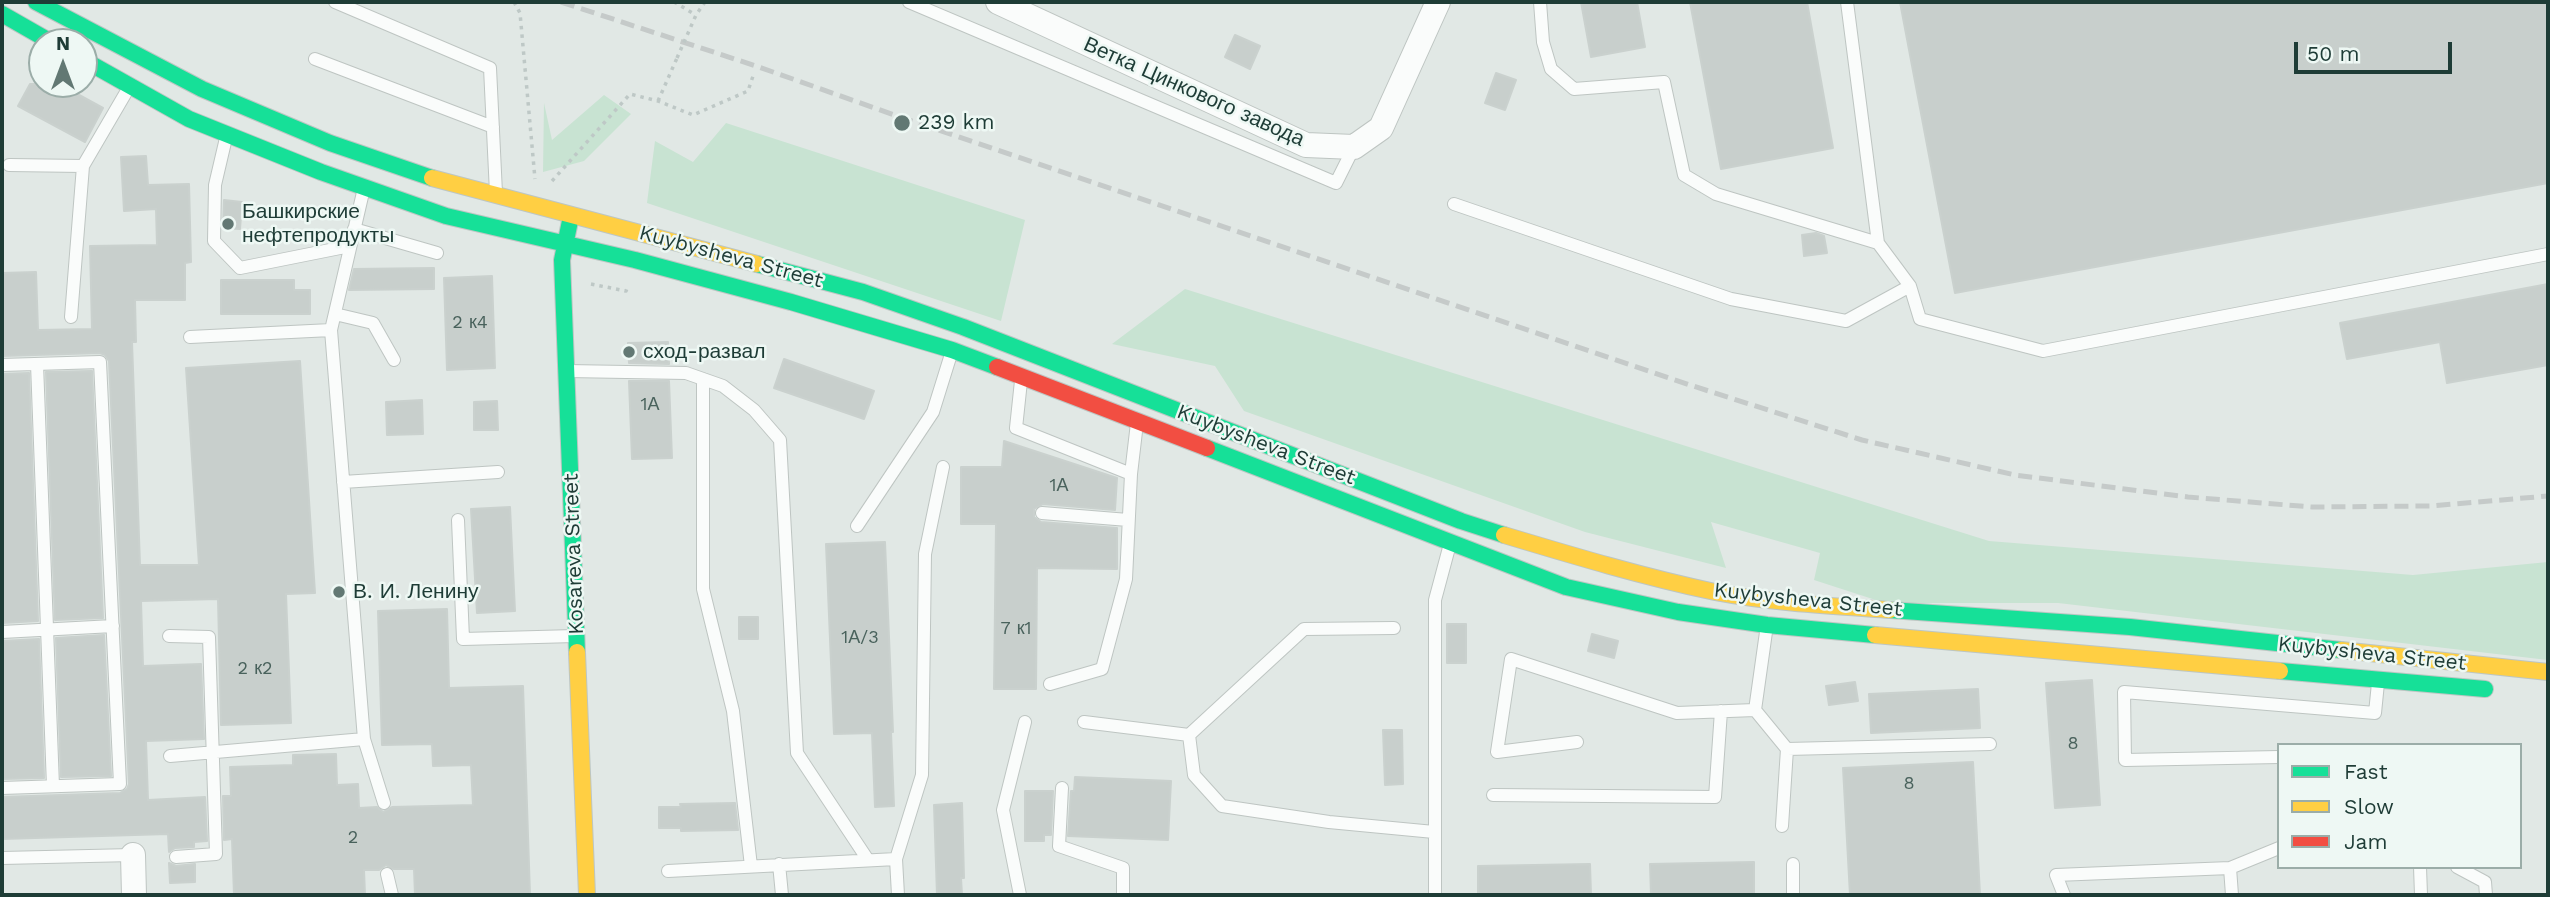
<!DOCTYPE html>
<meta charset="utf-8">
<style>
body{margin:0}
#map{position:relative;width:2550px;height:897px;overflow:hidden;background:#e1e8e5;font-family:"Work Sans",sans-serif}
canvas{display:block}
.frame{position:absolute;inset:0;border:4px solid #1e3c36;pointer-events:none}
.legend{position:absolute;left:2277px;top:743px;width:245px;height:126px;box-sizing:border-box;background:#eef8f4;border:2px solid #9bada8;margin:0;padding:9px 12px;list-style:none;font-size:21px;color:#1e3c36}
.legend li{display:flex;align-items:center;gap:14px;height:35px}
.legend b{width:35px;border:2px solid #9bada8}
.north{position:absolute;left:28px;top:28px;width:70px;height:70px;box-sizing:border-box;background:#eef8f4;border:2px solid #9bada8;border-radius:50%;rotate:0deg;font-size:19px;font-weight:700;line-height:28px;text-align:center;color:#1e3c36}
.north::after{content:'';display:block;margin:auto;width:24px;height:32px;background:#627873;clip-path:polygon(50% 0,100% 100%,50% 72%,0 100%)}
.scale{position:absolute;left:2294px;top:42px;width:158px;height:32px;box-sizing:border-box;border:4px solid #1e3c36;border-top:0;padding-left:9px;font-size:21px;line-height:24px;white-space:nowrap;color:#1e3c36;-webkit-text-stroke:5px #eef8f4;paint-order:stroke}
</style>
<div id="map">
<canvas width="2550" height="897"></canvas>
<div class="frame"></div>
<ul class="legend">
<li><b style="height:9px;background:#16e098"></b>Fast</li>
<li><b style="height:9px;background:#ffcf43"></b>Slow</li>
<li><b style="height:9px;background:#f24e42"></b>Jam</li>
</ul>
<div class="north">N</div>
<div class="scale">50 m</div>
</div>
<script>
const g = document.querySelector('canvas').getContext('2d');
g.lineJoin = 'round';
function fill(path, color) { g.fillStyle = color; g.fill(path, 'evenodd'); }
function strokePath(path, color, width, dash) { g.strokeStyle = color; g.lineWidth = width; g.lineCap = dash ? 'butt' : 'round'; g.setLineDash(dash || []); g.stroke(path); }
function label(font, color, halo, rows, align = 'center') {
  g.font = font + ' "Work Sans",sans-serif'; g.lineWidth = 5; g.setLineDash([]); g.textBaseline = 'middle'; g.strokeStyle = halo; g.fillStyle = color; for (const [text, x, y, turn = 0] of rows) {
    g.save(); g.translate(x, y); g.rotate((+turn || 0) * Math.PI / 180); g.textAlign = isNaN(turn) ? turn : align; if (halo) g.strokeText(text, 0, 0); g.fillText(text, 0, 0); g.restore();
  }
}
const green = new Path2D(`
 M604,95L631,114L584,161L543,172L544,103L552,140Z
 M726,123L1025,220L1001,321L647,203L655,141L693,162Z
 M1185,289L1989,541L2413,575L2548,562V660L2058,603H1885L1814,580L1820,553L1711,522L1726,568L1585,532L1244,411L1215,366L1112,344Z`);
const building = new Path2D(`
 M1581,2H1637L1645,47L1591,57Z
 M1690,2H1807L1833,148L1721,169Z
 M1900,2H2548V183L1955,293Z
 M1235,35L1260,46L1250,69L1225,57Z
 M1496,73L1516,80L1505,110L1485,103Z
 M30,84H59L103,108L85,142L18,106Z
 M146,156L148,185L189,184L191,262L185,263V300H135L136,342H132L140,565H199L186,368L300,361L315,593L286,594L291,723L221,725L218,599L141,601L143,666L201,664L204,739L146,741L148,800L205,797L207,841L194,842V847L175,848L169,852L168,834L2,839V797L120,793L127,789L129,784L109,361L105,355L100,353L2,356V273L36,272L38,330L92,329L90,246L157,245L156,209L124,211L121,157Z
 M224,200L242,202L240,229L223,228Z
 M1816,233L1824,236L1827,253L1804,256L1802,235Z
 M434,268V289L349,290L354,269Z
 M492,276L495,368L447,370L444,278Z
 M221,280H294V290H310V314H221Z
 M2548,284V365L2447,383L2440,342L2347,359L2340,323Z
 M668,342L669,364L629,363L628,343Z
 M784,359L874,391L864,419L774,388Z
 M92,371L103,618L55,620L46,372Z
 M29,373L38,621L2,623V374Z
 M629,381H669L672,458L632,459Z
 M422,400L423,434L387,435L386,402Z
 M497,401L498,430H474V402Z
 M1004,441L1117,478L1115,510L1043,504L1034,509V517L1041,522L1117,528V569L1037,568L1036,689H994L996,524H961V467H1002Z
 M510,507L515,611L477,613L471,509Z
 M885,542L893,732H891L894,806L875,807L872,733L834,734L826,544Z
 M447,609L449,688L523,686L530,895H415L414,869H394L386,865L379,870H364L365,895H234L232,839L224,840L223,796H231L230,767L293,765V755L336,754L337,785L358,784L359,808L377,807L383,812L392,807L473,805L471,765L433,766L432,744L382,745L378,611Z
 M739,617H758V639H739Z
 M1447,624H1466V663H1447Z
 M1592,634L1618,641L1614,658L1588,651Z
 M104,635L111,776L61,777L56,638Z
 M39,639L44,778L2,779V641Z
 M2092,680L2100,805L2055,808L2046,683Z
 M1855,682L1858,701L1829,705L1826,686Z
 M1978,689L1980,728L1871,733L1869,694Z
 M1383,730H1402L1403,784L1385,785Z
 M1973,762L1980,895H1850L1843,768Z
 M1075,777L1171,781L1168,840L1068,836L1071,791H1074Z
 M1025,791H1053L1051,835H1044V841H1025Z
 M735,803L738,830L681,831V828H659V807H681L680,804Z
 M962,803L964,878H961L962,895H937L934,805Z
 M1754,862V895H1651L1650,864Z
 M169,863L176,866L195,864V882L170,883Z
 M1590,864L1591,895H1478V866Z`);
const path = new Path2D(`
 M514,2L520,13L535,179
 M674,2L696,15
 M658,101L677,58
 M552,181L630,94L658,101L693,115L748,91L754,73
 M591,284L626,291L628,286`);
const lane = new Path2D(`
 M335,2L490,68L496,193
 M909,2L1336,183L1354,147
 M1540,2L1543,42L1551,69L1574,89L1664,82L1684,175L1716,194L1878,243L1910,286L1920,319L2043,351L2548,254
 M1847,2L1878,243
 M315,59L493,127
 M226,138L215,185L214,241L240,268L350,246
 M9,165L83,166
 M364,188L331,330L364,739L384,803
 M1454,204L1731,299L1846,321L1910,286
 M354,229L437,253
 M335,314L373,323L394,360
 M71,317L83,166L128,89
 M190,337L331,330
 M37,364L53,786
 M2,365L100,362L120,784L2,788
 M567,371L686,373L723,386L754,410L780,440L797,753L868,860
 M703,379V589L733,711L751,866
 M1021,381L1016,428L1131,474
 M343,482L498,472
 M1042,513L1128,520
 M458,520L463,639L575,636
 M857,526L933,412L952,351
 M1767,625L1755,710L1787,749L1782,826
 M1394,628L1304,629L1189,735L1194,775L1222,806L1329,822L1434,832
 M2,632L113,626
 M169,636L209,637L216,854L176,857
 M1050,684L1102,669L1126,579L1131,474L1137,423
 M1084,722L1189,735
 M1577,742L1497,752L1511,659L1677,713L1755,710
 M1787,749L1990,744
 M170,756L364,739
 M2279,757L2125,760L2124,692L2375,713L2378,683
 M1062,788L1059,846L1123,868V895
 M1493,795L1715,797L1721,711
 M2,858L133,855
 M779,864L782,895
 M1793,864V895
 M2420,867L2421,895
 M2457,867L2485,882L2486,895
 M2230,868L2232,895
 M668,871L896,859
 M387,874L392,895
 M898,895L896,859L922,775L925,554L943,467
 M1020,895L1003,810L1025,722
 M1435,895V600L1450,544
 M2064,895L2056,875L2230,868L2279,848`);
const street = new Path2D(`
 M998,2L1306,145L1354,147L1381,128L1438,2
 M133,855L134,895`);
const fast = new Path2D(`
 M36,2L202,89L330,143L432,178
 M2,14L51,42
 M84,60L189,119L321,172L446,216L635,260L791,302L952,350L997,367
 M570,221L562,260L577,652
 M757,264L863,292L963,327L1461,521L1504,535
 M1207,448L1566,587L1678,612L1767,625L1875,635
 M1890,610L2130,627L2341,650
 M2280,671L2485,689`);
const slow = new Path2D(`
 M432,178L757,264
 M1504,535C1574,556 1644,577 1715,592C1772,603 1832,606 1890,610
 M1875,635L2280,671
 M2341,650L2548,672
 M577,652L587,895`);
const jam = new Path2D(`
 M997,367L1207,448`);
const rail = new Path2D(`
 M561,2L756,66L903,118L1693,386L1862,440L2015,475L2188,497L2312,507L2430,506L2548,496`);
const pathBridge = new Path2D(`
 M677,58L696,15L705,2`);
const markers = [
 [902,123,9,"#627873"],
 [228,224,7,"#627873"],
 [629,352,7,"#627873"],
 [339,592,7,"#627873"]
];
const numberNames = [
 ["2 к4",470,323],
 ["1А",650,405],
 ["1А",1059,486],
 ["7 к1",1016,629],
 ["1А/3",860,638],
 ["2 к2",255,669],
 ["8",2073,744],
 ["8",1909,784],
 ["2",353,838]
];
const streetNames = [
 ["Ветка Цинкового завода",1194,92,24],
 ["Kuybysheva Street",731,257,15],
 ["Kuybysheva Street",1266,445,21],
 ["Kosareva Street",574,554,-92],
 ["Kuybysheva Street",1808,600,6],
 ["Kuybysheva Street",2372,654,6]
];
const poiNames = [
 ["239 km",918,123],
 ["Башкирские",242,212],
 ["нефтепродукты",242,236],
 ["сход-развал",643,352],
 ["В. И. Ленину",353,592]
];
fill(green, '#c8e3d2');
fill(building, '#c8cfcc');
strokePath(building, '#cad1ce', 2);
strokePath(lane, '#bec5c2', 14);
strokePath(street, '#bec5c2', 26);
strokePath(fast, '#bdc6c3', 18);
strokePath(slow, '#bdc6c3', 18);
strokePath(jam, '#bdc6c3', 18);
strokePath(path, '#bec8c6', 3.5, [3.5, 5]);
strokePath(lane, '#fafcfb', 12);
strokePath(street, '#fafcfb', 24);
strokePath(fast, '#16e098', 16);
strokePath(slow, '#ffcf43', 16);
strokePath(jam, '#f24e42', 16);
strokePath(rail, '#c5cac9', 5, [14, 7]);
strokePath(pathBridge, '#bec8c6', 3.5, [3.5, 5]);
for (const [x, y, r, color] of markers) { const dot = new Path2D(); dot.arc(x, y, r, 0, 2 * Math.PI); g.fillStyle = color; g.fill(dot); strokePath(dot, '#eef8f4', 2.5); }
label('18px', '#49625c', null, numberNames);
label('21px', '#1e3c36', '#eef8f4', streetNames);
label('21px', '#1e3c36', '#eef8f4', poiNames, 'left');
</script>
